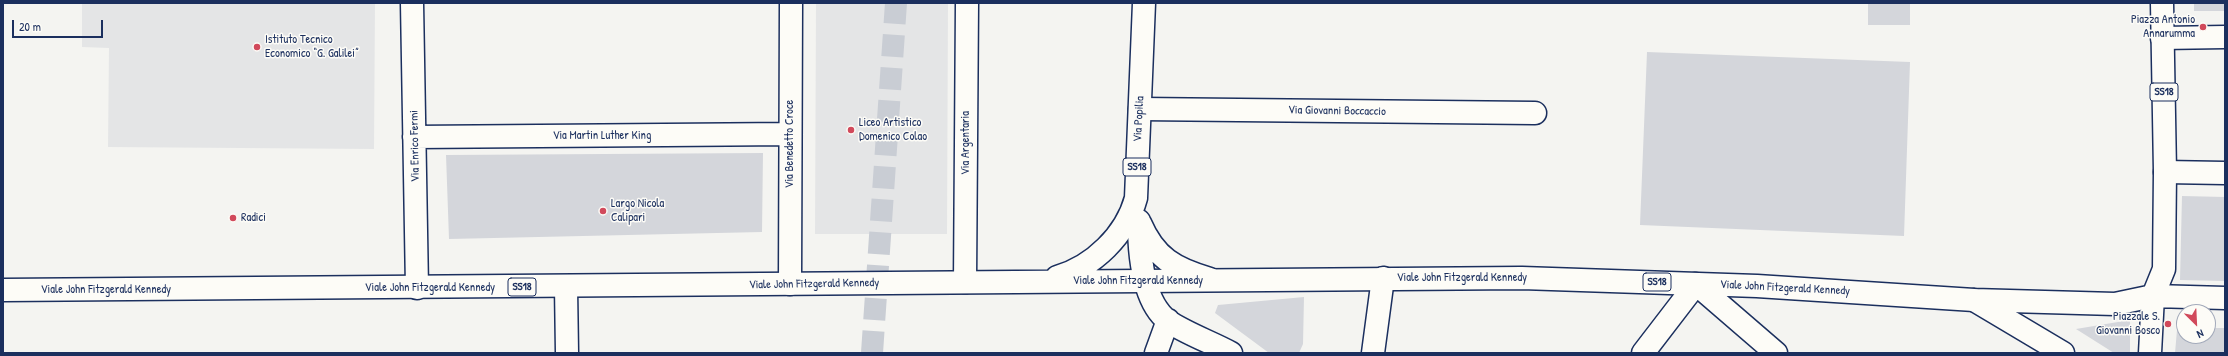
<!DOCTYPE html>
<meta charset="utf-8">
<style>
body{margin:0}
#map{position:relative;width:2228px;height:356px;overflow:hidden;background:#f4f4f1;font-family:"Patrick Hand",sans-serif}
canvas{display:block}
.frame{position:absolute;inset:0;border:4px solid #1b2f5e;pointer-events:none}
.north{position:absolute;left:2176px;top:304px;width:40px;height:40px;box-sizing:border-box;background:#fdfcf7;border:1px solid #a3aaba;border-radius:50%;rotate:156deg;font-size:11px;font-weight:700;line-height:16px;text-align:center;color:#1b2f5e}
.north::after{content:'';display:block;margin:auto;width:14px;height:18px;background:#d1495b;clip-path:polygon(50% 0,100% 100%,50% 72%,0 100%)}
.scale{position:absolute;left:12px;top:20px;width:91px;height:18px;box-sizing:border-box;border:2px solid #1b2f5e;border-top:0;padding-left:5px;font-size:12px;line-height:14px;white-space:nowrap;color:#1b2f5e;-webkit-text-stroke:3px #fdfcf7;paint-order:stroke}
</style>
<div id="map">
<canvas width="2228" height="356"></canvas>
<div class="frame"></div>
<div class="north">N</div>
<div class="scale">20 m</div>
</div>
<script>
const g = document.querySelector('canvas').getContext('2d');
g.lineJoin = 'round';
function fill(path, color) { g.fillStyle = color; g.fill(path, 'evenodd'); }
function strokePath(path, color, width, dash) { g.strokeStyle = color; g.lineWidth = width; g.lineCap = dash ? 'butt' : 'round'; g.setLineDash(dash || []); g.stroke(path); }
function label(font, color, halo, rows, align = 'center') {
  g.font = font + ' "Patrick Hand",sans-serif'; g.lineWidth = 3; g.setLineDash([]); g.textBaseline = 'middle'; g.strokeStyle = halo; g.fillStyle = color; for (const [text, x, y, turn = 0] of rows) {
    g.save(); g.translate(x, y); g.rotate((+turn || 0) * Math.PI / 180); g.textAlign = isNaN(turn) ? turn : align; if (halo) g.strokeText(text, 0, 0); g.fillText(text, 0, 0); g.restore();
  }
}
const built = new Path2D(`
 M82,3H375L374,149L108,147L109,48L82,47Z
 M816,3H948L947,234H815Z`);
const green = new Path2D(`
 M1868,3H1910V25H1868Z
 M2194,3H2225V11H2194Z
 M1647,52L1910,62L1904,236L1640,225Z
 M763,153L762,232L449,239L446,155Z
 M2182,196L2225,197V281L2180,280Z
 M1304,297L1303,344L1299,353H1269L1215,313L1218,305Z
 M2130,320V353H2114L2076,329Z
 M2208,328H2225V353H2175L2177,330L2184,329V336H2208Z`);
const secondaryTunnel = new Path2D(`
 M872,353L896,3`);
const minor = new Path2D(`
 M412,3L417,288
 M2162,38L2225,37
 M1140,109L1535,113
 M414,137L790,134
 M2165,172L2225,173
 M1139,221C1139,251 1142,301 1168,321C1185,333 1213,343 1231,353
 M1140,223C1155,258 1175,269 1210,279
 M965,282L967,3
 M790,284L791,3
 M566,287L567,353
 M1974,300L2063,353
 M1156,353L1168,320
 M1373,353L1383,278
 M1643,353L1696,284L1776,353
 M2150,353L2153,296L2225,298`);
const primary = new Path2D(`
 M1057,277C1093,267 1126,235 1136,198L1144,3
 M3,290L1522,278L1757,286L1974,300L2115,304L2153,296L2164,269L2165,172L2162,3`);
const markers = [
 [2203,27,4,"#d1495b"],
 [257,47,4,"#d1495b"],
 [851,130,4,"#d1495b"],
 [603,211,4,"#d1495b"],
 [233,218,4,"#d1495b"],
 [2168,324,4,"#d1495b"]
];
const shields = [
 [2164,92,28],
 [1137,167,28],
 [1657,282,28],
 [522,287,28]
];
const shieldNames = [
 ["SS18",2164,92],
 ["SS18",1137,167],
 ["SS18",1657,282],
 ["SS18",522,287]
];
const poiNames = [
 ["Piazza Antonio",2195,20,"right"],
 ["Annarumma",2195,34,"right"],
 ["Istituto Tecnico",265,40],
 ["Economico “G. Galilei”",265,54],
 ["Liceo Artistico",859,123],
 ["Domenico Colao",859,137],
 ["Largo Nicola",611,204],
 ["Calipari",611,218],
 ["Radici",241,218],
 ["Piazzale S.",2160,317,"right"],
 ["Giovanni Bosco",2160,331,"right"]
];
const streetNames = [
 ["Via Giovanni Boccaccio",1337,111,1],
 ["Via Popilia",1139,119,-87],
 ["Via Martin Luther King",602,136],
 ["Via Argentaria",966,143,-90],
 ["Via Benedetto Croce",790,144,-90],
 ["Via Enrico Fermi",415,146,-91],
 ["Viale John Fitzgerald Kennedy",1462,278],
 ["Viale John Fitzgerald Kennedy",1138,281],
 ["Viale John Fitzgerald Kennedy",814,284,-1],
 ["Viale John Fitzgerald Kennedy",430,288],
 ["Viale John Fitzgerald Kennedy",1785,288,3],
 ["Viale John Fitzgerald Kennedy",106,290]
];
fill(built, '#e4e5e6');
fill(green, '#d4d6db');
strokePath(secondaryTunnel, '#c9cdd4', 22, [22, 11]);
strokePath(minor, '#1b2f5e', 25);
strokePath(primary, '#1b2f5e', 25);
strokePath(minor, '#fdfcf7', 22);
strokePath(primary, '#fdfcf7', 22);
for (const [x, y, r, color] of markers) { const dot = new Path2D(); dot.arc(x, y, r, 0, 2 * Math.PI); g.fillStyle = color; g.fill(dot); strokePath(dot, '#fdfcf7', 1.5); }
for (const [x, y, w] of shields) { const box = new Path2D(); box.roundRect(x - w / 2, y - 9, w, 18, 3); g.fillStyle = '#fdfcf7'; g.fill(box); strokePath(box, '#1b2f5e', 1); }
label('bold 11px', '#1b2f5e', null, shieldNames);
label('12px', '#1b2f5e', '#fdfcf7', poiNames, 'left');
label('12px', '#1b2f5e', '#fdfcf7', streetNames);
</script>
